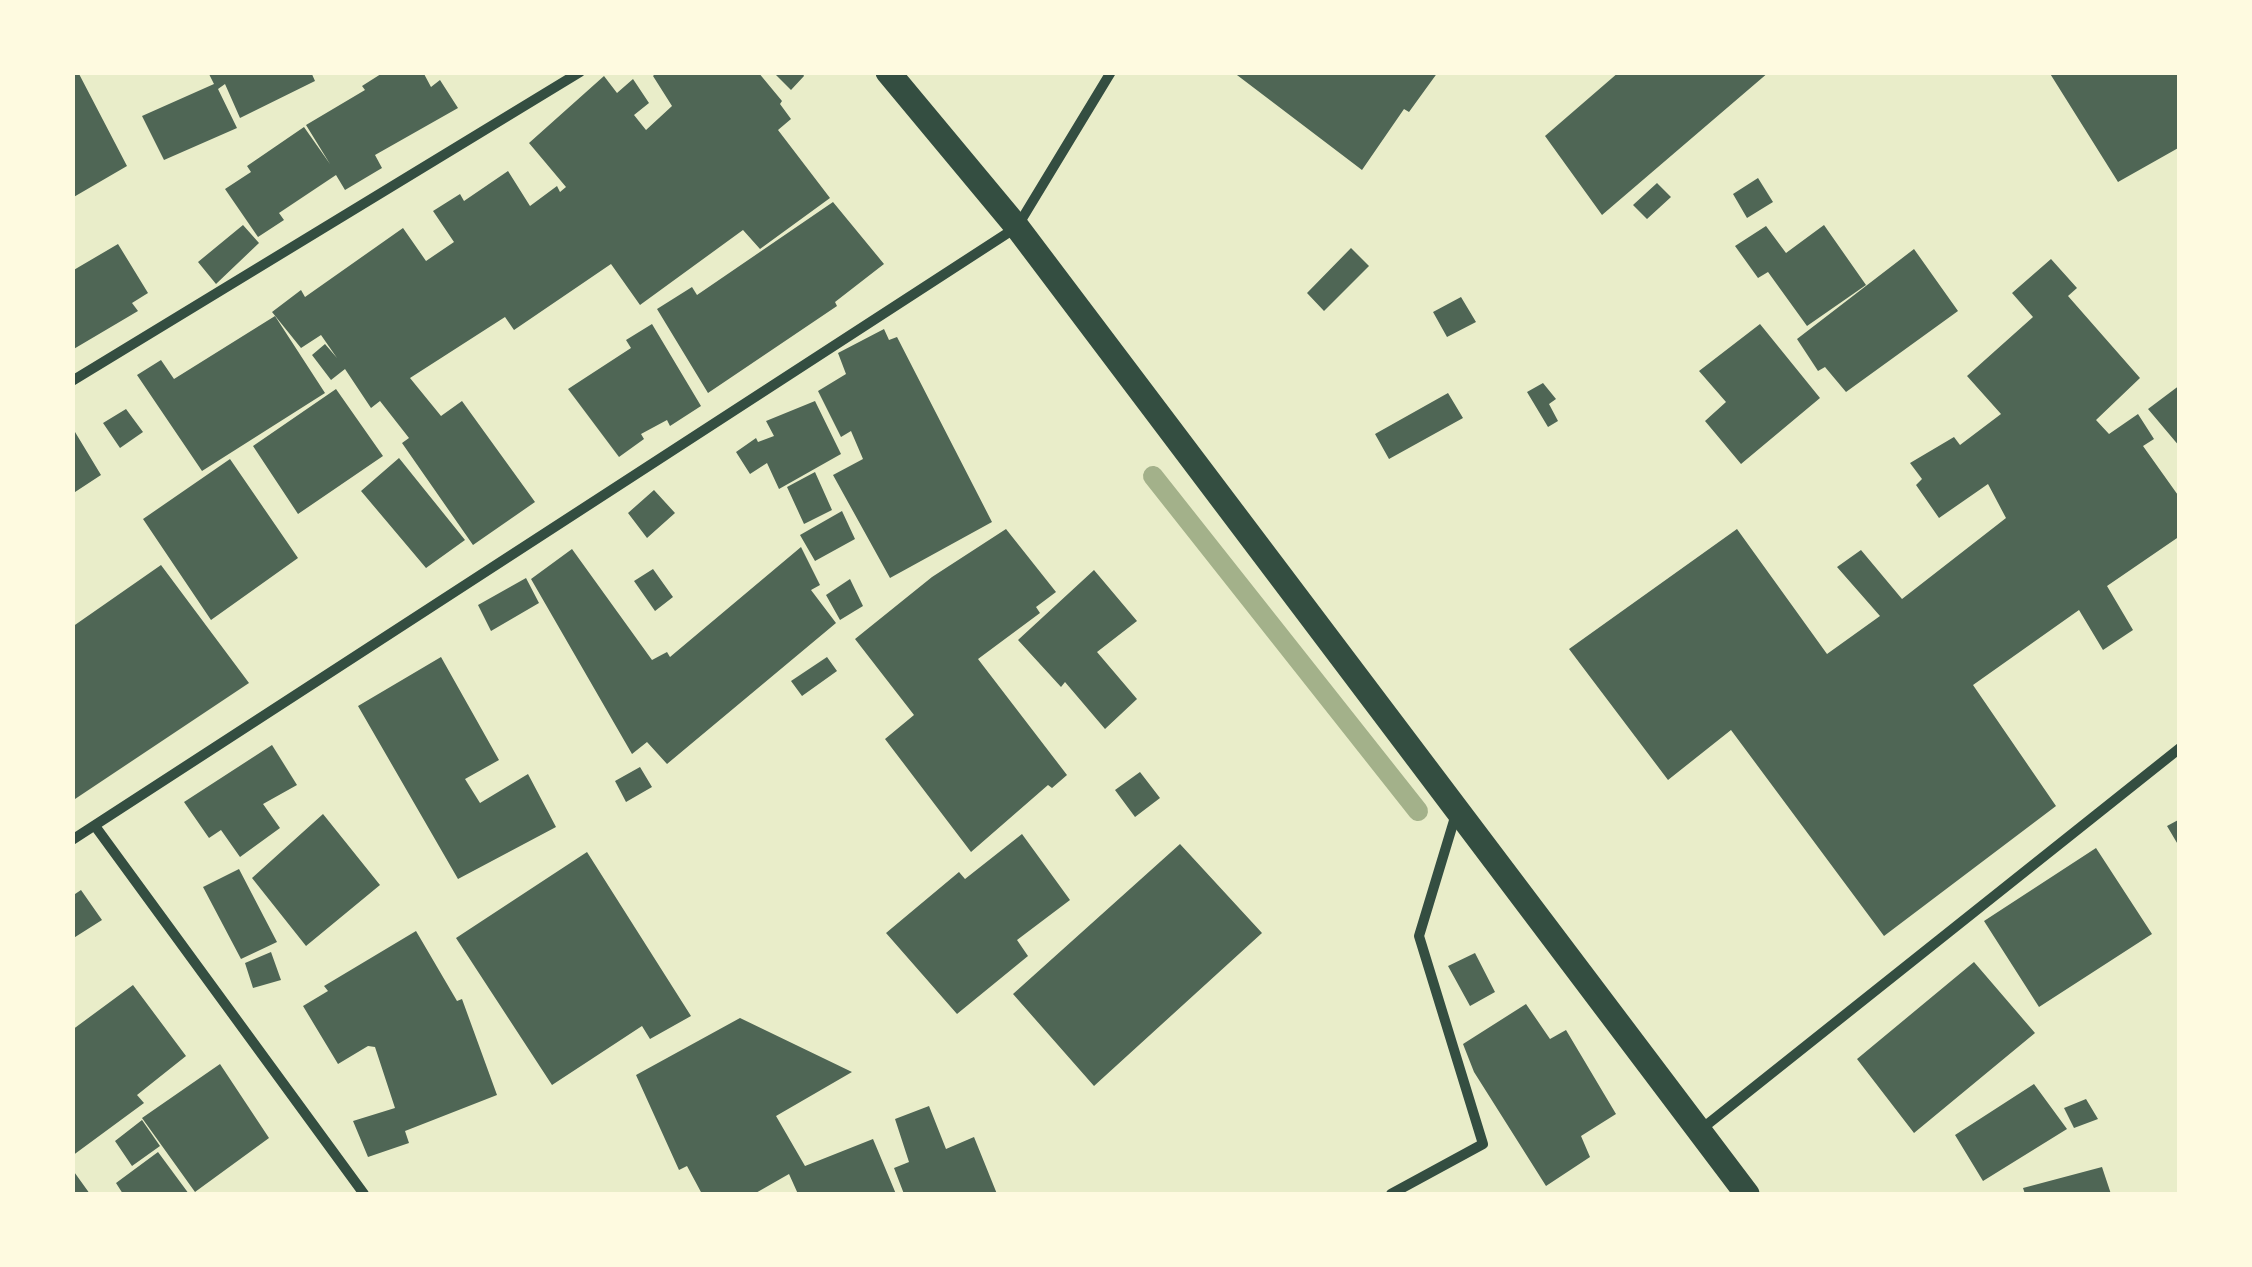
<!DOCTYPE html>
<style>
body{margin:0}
#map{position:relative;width:2252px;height:1267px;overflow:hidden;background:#e9edc9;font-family:Cabin,sans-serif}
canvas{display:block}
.frame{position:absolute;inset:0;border:75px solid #fefae0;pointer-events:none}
</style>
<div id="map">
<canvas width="2252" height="1267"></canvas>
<div class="frame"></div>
</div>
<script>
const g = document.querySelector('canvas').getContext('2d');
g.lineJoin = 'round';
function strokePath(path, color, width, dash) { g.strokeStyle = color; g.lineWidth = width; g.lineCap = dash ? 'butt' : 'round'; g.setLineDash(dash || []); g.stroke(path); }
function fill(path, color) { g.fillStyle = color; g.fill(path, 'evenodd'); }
const stream = new Path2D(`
 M1153,476L1418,811`);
const building = new Path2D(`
 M72,72H78L127,166L72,198Z
 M208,72H311L315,81L240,118L225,84L218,89L237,128L164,160L142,116L214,84Z
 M384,72H423L431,87L440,80L458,108L375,155L382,168L345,190L336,175L279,213L284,220L258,237L225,189L251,172L247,166L304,127L330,164L306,125L365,90L362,86Z
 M657,72H758L782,101L780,104L791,119L778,130L830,198L760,249L743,230L640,305L611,264L514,330L505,317L410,378L441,416L462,401L535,502L473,545L402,443L409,438L380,401L371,408L345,369L331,380L312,355L325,344L337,358L321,335L301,348L272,312L301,290L305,297L403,228L426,261L454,242L433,211L460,194L464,201L508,171L530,206L557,186L560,192L566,187L529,143L604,76L617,93L633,79L649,103L634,115L646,130L672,106L653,76Z
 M773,72H802L804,76L791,90Z
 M1233,72H1438L1409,112L1404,109L1362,170Z
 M1619,72H1769L1602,215L1545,136Z
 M2049,72H2180V147L2118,182Z
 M1758,178L1773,202L1747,218L1733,194Z
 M1657,183L1671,197L1647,219L1633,205Z
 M833,202L884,264L835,302L837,306L708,393L657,309L692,287L697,295Z
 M243,225L259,243L216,284L198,262Z
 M1824,225L1866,285L1807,326L1768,272L1758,278L1735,246L1766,226L1786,253Z
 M118,244L148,293L132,303L138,311L72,350V271Z
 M1351,248L1369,266L1324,311L1307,293Z
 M1914,249L1958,311L1846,392L1825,367L1818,371L1797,339Z
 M2051,259L2077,288L2068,296L2140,378L2096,420L2109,434L2138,414L2154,439L2143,446L2180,498V536L2107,586L2133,630L2103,650L2079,610L1973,685L2056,806L1884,936L1731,730L1668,780L1569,649L1737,529L1827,654L1880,616L1837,567L1861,550L1902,599L2006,518L1988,484L1939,518L1916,485L1922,479L1910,463L1954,437L1960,445L2001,414L1967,376L2033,317L2012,293Z
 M1461,297L1476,322L1447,337L1433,312Z
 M275,316L325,393L202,471L137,375L161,360L174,379Z
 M652,324L701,406L670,426L667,420L641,434L644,439L619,457L568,389L631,348L626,340Z
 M1760,324L1820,398L1741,464L1705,421L1726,402L1699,371Z
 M884,329L889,340L897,337L992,522L890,578L833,475L863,459L851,431L841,437L818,391L846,374L838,353Z
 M1543,383L1556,399L1549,404L1558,421L1548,427L1527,392Z
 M2180,385V447L2148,409Z
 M336,389L383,456L298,514L253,446Z
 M1448,393L1463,418L1389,459L1375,434Z
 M815,401L841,454L779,489L767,463L750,474L736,452L756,438L758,442L774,436L766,421Z
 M126,409L143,432L120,448L103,423Z
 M72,427L101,475L72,494Z
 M399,458L465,540L426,568L361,491Z
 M230,459L298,558L211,620L143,519Z
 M815,472L832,510L804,524L787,487Z
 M654,490L675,513L647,538L628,513Z
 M842,511L855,539L815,561L800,535Z
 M1006,529L1056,592L1036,607L1040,613L978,659L1067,775L1052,788L1048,785L971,852L885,739L914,715L855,639L932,577Z
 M801,547L820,585L811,590L836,623L667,764L647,742L632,754L531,579L572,549L652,660L667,652L670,657Z
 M161,565L249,683L72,801V627Z
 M653,569L673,597L655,611L634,581Z
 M1094,570L1137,621L1097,652L1137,699L1105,729L1065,682L1061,687L1018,640Z
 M526,578L539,603L491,631L478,605Z
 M850,579L863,606L840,620L826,595Z
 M441,657L499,760L465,779L480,803L528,774L556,827L458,879L358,706Z
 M827,657L837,671L802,696L791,681Z
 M272,745L297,785L263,804L280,828L240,857L221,830L209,838L184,802Z
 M640,767L652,787L626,802L615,781Z
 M1140,772L1160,798L1135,817L1115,790Z
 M323,814L380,885L306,946L252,878Z
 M2180,819V848L2167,826Z
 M1022,834L1070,900L1017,940L1028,956L957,1014L886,933L959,872L965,879Z
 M1180,844L1262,933L1094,1086L1013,994Z
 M2096,848L2152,934L2039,1007L1984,921Z
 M587,852L691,1016L650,1039L642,1026L552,1085L456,938Z
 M239,869L277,942L241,959L203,887Z
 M81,890L102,920L72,939V896Z
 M416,931L457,1001L462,999L497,1095L405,1131L409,1143L368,1157L353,1121L395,1108L375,1047L368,1046L338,1064L303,1006L328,991L324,986Z
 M271,952L281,980L253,988L245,963Z
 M1475,953L1495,992L1470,1006L1448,966Z
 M1974,962L2035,1033L1914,1133L1857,1059Z
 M133,985L186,1056L137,1095L144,1103L72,1156V1030Z
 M1526,1004L1550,1039L1566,1030L1616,1114L1581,1136L1590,1157L1546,1186L1474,1072L1463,1044Z
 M740,1018L852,1072L776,1116L805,1166L873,1139L896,1194H798L789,1174L754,1194H702L687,1166L679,1170L636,1075Z
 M220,1064L269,1138L195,1192L142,1118Z
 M2034,1084L2067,1129L1983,1181L1955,1135Z
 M2086,1099L2098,1119L2074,1128L2064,1108Z
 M929,1106L946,1149L974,1137L997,1194H904L894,1168L909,1162L895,1119Z
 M142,1120L160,1146L132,1166L115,1141Z
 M158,1152L189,1194H123L116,1183Z
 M2102,1167L2111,1194H2025L2023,1188Z
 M72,1169L90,1194H72Z`);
const minor = new Path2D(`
 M72,381L580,72
 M95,826L364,1194
 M72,840L1017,227L1111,72
 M1699,1131L2180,748
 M1391,1194L1483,1144L1419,936L1456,814`);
const primary = new Path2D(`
 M888,72L1017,227L1747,1194`);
strokePath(stream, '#a3b18a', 20);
fill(building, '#4f6655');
strokePath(minor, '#344e41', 10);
strokePath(primary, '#344e41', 25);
</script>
